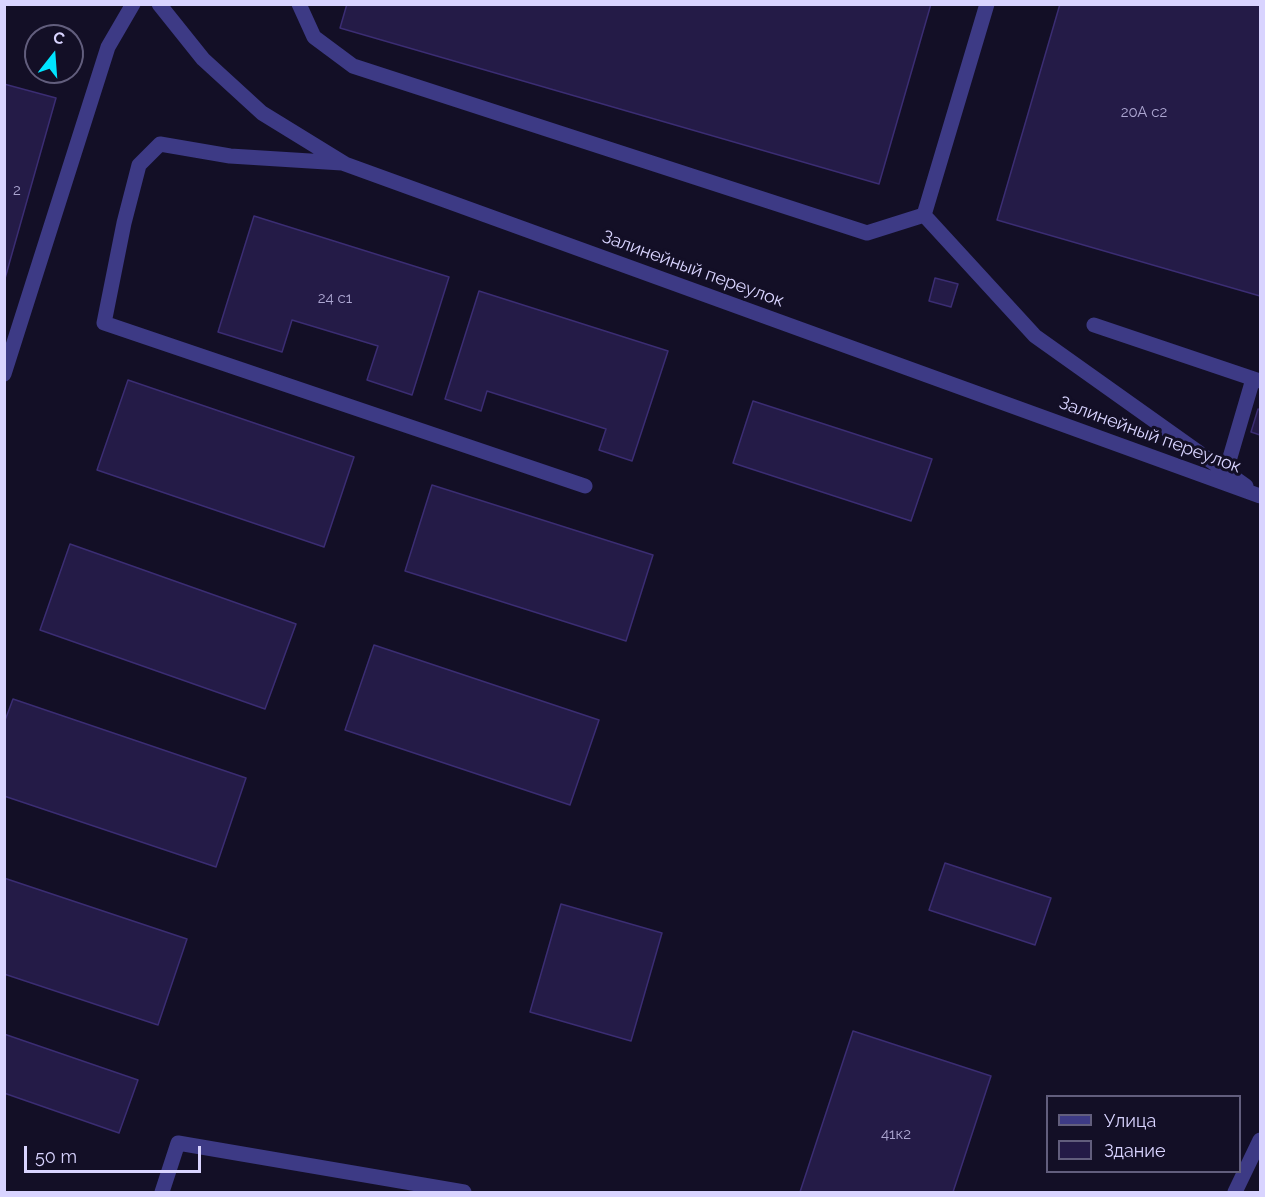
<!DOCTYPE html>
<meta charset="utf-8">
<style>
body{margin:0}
#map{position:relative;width:1265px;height:1197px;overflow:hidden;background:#130f26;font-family:Raleway,sans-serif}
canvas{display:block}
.frame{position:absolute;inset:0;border:6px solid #d9d4ff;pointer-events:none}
.legend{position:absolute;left:1046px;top:1095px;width:195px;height:78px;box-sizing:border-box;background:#130f26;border:2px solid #625e7d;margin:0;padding:8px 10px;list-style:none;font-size:18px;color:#d9d4ff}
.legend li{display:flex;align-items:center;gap:12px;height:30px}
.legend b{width:30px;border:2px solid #625e7d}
.north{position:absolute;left:24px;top:24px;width:60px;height:60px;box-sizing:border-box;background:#130f26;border:2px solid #625e7d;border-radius:50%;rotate:17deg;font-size:16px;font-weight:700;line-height:24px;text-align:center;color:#d9d4ff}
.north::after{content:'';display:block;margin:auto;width:21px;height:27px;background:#00e5ff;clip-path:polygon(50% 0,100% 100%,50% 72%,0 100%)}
.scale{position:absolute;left:24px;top:1146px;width:177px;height:27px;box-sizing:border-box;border:3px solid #d9d4ff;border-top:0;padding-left:8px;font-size:18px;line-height:21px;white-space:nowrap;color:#d9d4ff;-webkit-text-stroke:4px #130f26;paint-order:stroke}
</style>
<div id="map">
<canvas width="1265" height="1197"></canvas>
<div class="frame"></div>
<ul class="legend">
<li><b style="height:8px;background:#3d3a85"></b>Улица</li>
<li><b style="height:16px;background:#241b47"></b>Здание</li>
</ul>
<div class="north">С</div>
<div class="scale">50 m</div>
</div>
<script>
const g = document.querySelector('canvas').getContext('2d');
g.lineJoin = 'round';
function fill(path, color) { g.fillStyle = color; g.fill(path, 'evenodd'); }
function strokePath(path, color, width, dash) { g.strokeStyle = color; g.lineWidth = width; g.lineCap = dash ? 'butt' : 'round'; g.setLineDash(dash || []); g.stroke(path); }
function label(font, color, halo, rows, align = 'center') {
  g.font = font + ' Raleway,sans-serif'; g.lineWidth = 6; g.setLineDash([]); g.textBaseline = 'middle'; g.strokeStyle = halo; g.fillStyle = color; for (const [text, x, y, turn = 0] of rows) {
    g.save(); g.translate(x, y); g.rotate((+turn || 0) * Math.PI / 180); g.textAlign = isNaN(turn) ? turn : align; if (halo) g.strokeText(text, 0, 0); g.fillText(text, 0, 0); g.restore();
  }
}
const building = new Path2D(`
 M347,4H931L879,184L340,28Z
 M1060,4H1260V296L997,220Z
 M4,84L56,98L4,282Z
 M254,216L449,277L412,395L367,380L378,346L292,320L282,352L218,332Z
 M935,278L958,284L951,307L929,301Z
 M479,291L668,351L632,461L599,450L606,429L487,391L481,411L445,399Z
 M128,380L354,457L324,547L97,470Z
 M753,401L932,459L911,521L733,463Z
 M1258,409L1260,410V435L1251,432Z
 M432,485L653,555L626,641L405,571Z
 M70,544L296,624L265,709L40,630Z
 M374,645L599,720L570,805L345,730Z
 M13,699L246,778L216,867L4,796V723Z
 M945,863L1051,898L1035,945L929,910Z
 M4,878L187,939L158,1025L4,974Z
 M561,904L662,933L631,1041L530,1012Z
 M853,1031L991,1076L953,1192H800Z
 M4,1034L138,1080L119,1133L4,1093Z`);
const minor = new Path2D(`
 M159,4L203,59L262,113L345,164L1260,496
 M299,4L314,37L353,66L867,233L924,215
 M342,163L230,156L160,144L139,165L124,223L104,323L585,486
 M924,215L1035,336L1246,486
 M924,215L987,4
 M1094,325L1260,381
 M4,374L108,47L133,4
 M1226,471L1253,379
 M162,1192L178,1143L464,1192
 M1235,1192L1260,1140`);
const numberNames = [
 ["20А с2",1144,112],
 ["2",17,190],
 ["24 с1",335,298],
 ["41к2",896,1134]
];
const streetNames = [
 ["Залинейный переулок",693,269,20],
 ["Залинейный переулок",1150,435,20]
];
fill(building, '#241b47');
strokePath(building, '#3b2d73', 1.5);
strokePath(minor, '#3d3a85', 15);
label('15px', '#aca6d1', null, numberNames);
label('18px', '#d9d4ff', '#130f26', streetNames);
</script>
